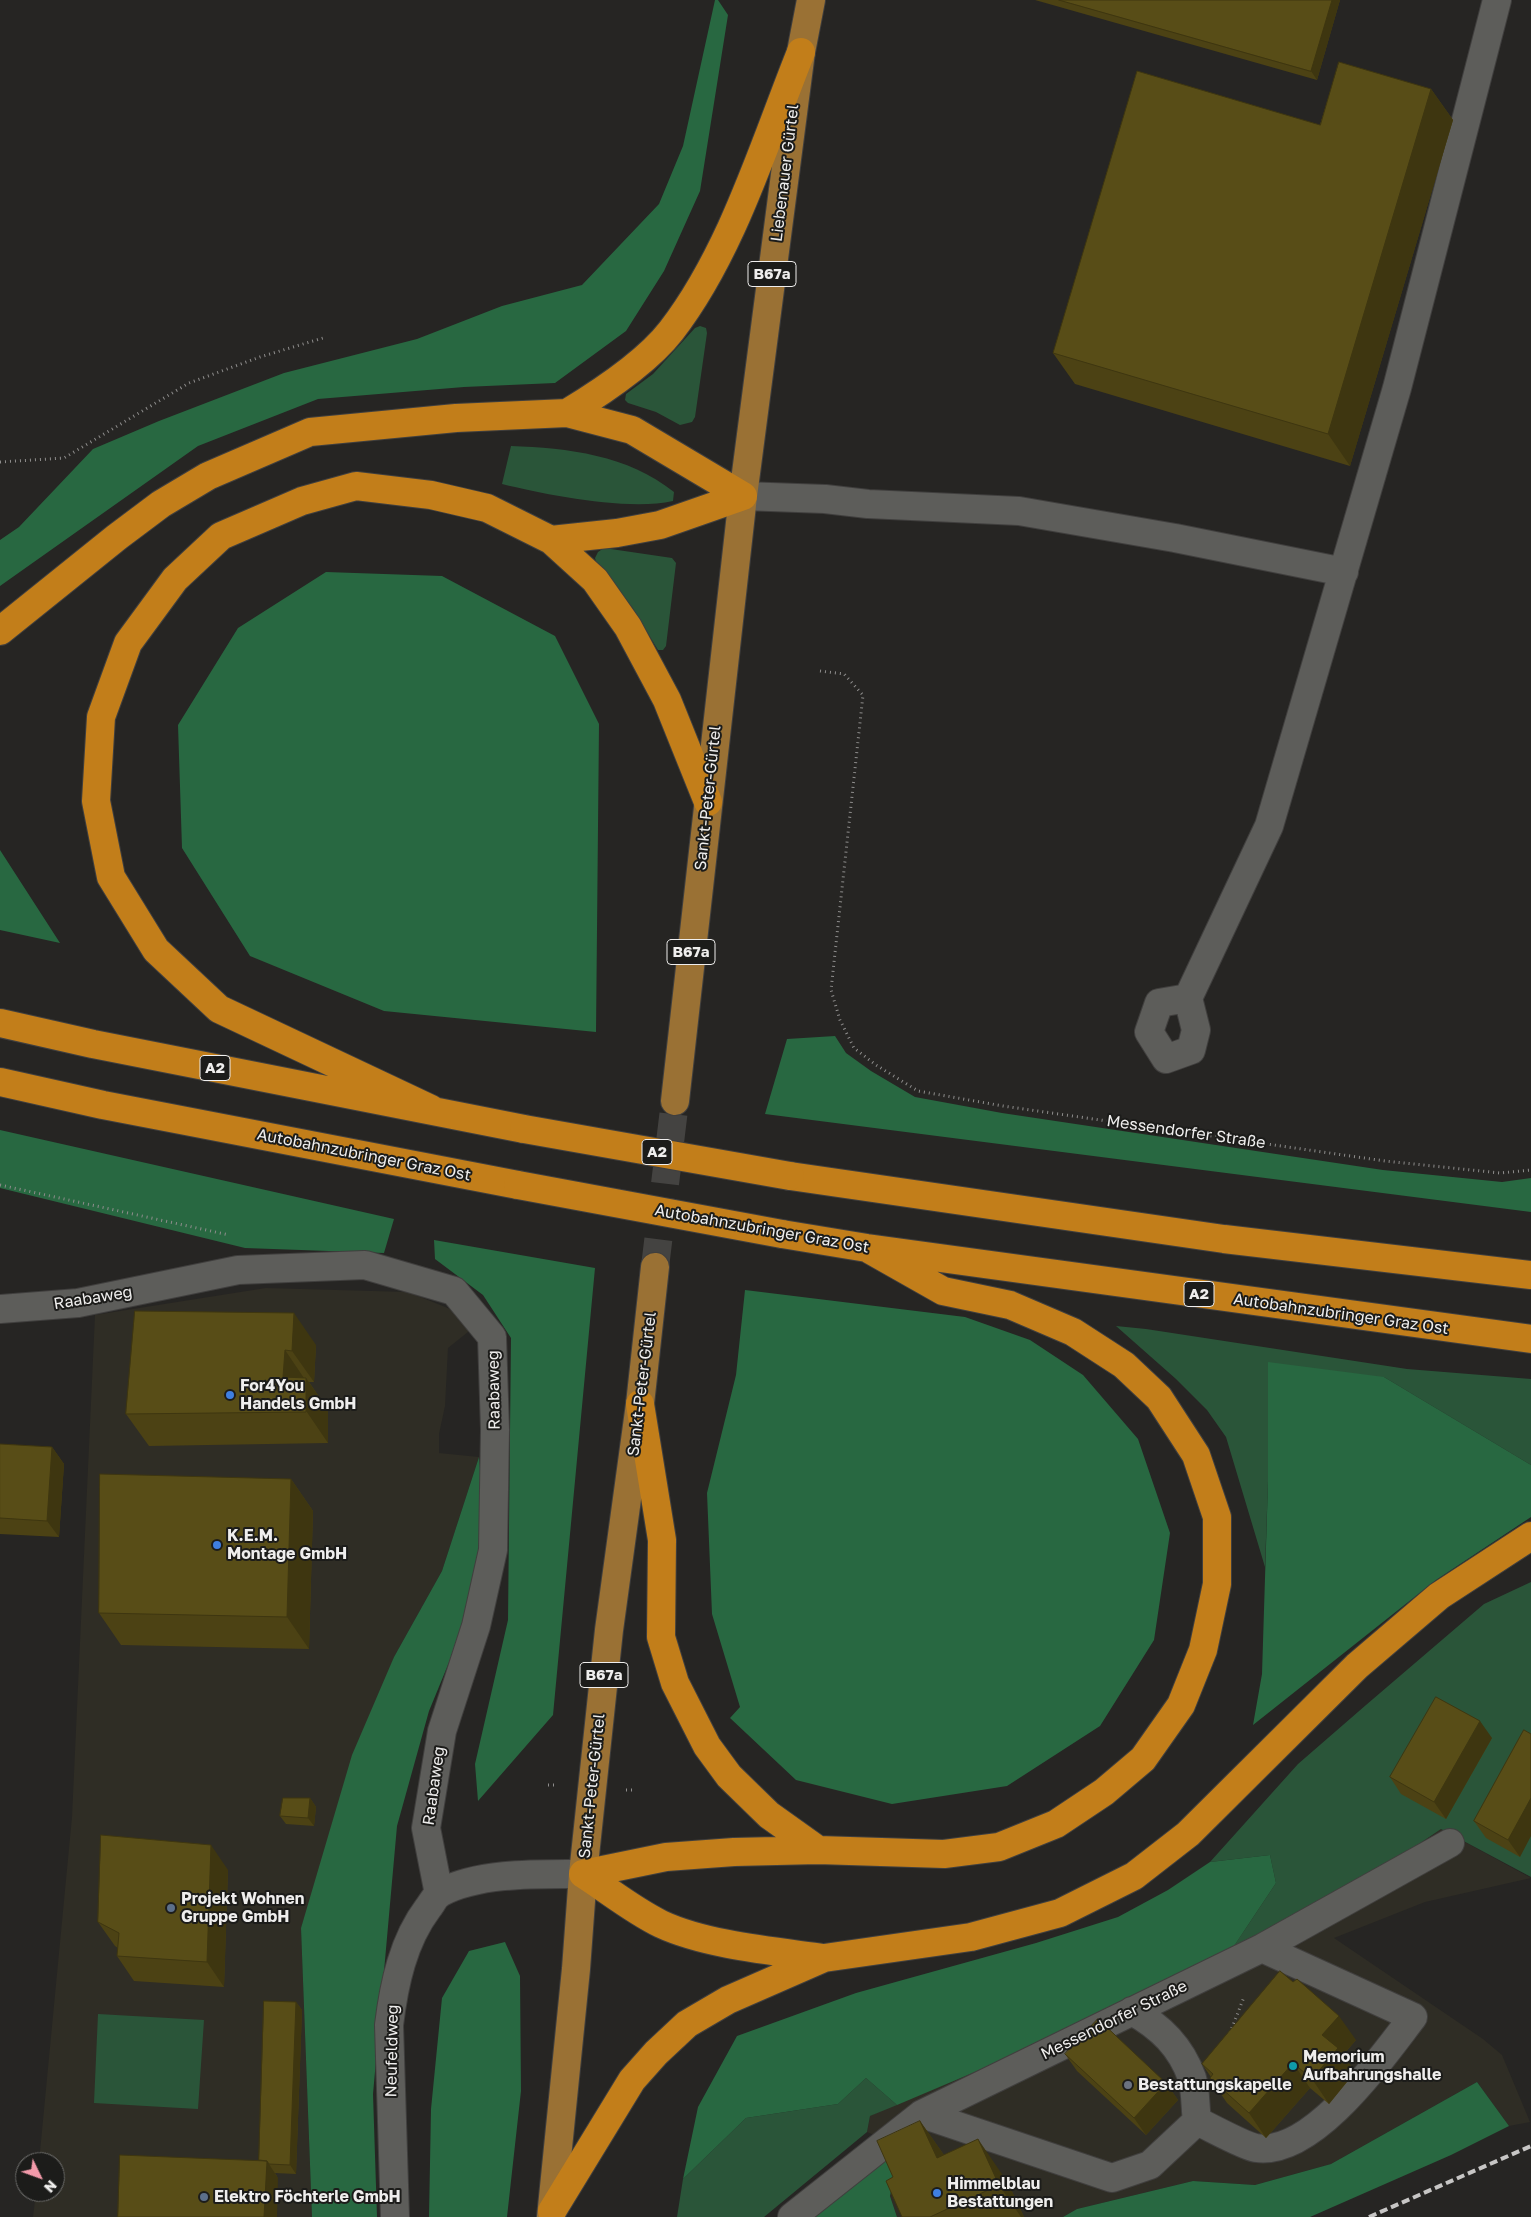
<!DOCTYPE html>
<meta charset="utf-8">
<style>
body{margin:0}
#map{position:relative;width:1531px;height:2217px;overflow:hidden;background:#262523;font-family:"Golos Text",sans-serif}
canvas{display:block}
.north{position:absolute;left:15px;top:2152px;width:50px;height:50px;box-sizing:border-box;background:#1c1c1a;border:1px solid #70706e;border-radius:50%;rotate:132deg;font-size:14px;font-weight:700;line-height:20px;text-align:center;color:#efeeed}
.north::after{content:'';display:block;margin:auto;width:18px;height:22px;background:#f39aaa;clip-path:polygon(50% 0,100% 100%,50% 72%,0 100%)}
</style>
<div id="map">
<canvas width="1531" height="2217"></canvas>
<div class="north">N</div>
</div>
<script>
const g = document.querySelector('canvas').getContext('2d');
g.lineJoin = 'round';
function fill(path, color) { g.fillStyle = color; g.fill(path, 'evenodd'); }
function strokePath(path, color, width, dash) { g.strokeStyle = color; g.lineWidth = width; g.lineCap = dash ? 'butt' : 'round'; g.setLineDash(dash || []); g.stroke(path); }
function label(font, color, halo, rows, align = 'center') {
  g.font = font + ' "Golos Text",sans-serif'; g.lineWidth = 4; g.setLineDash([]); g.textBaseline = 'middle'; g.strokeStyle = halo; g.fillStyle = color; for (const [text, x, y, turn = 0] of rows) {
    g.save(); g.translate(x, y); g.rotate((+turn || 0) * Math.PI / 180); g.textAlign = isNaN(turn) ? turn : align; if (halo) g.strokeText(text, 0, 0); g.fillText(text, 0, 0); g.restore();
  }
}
const built = new Path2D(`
 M266,1288L408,1292L455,1311L473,1328L448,1348L445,1406L439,1434V1453L479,1457L442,1571L394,1657L301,1928L312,2217H33L36,2192H55V2162H39L72,1817L95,1315Z
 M1441,1829L1531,1878L1425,1902L1334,1938L1483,2039L1502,2055L1530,2122L1509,2126L1477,2082L1331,2164L1255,2185L1193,2181L1077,2209L1063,2217H897L890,2196L901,2147L867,2132L870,2116L1413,1848Z`);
const green = new Path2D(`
 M700,326L706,328L707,333L695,417L692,422L680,425L656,412L628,403L625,400L626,394L653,374L695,328Z
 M511,446C568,448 628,455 674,492L673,501C628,511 547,495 502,484Z
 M604,548L672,558L676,563L666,646L663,650H658L632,607L597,565L595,558L598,552Z
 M1116,1326L1146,1329L1407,1369L1531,1379V1465L1384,1377L1268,1482L1265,1567L1226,1437L1207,1410L1176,1379Z
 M1531,1582V1877L1441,1829L1413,1848L1232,1949L1276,1883L1270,1855L1210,1862L1298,1764L1366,1705L1484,1604Z
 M98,2014L204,2020L198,2109L94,2103Z
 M866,2078L897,2105L870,2116L867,2132L764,2217H677L683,2179L746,2118L838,2104Z`);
const forest = new Path2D(`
 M715,0H718L728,15L700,191L664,271L626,331L555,383L464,387L318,399L198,446L0,586V540L19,527L93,449L159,421L284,373L417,339L502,306L582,285L659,204L683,146Z
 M326,572L442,576L555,636L599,724L596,1032L384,1011L250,956L182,848L178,725L238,628Z
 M0,850L60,943L0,930Z
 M835,1036L846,1053L871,1071L915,1097L1002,1113L1383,1170L1502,1182L1531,1178V1212L765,1114L787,1039Z
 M0,1130L394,1219L384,1253L245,1248L0,1188Z
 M434,1240L595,1268L553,1715L478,1801L475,1764L508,1620L511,1338L483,1295L435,1259Z
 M745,1290L965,1317L1030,1340L1083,1375L1138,1439L1170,1533L1154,1640L1100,1726L1007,1786L892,1804L796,1780L730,1718L740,1707L712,1614L707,1493L736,1375Z
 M1268,1362L1384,1377L1531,1465V1517L1436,1580L1253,1725L1262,1674L1268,1482Z
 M479,1457L489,1565L429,1711L397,1826L373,2094L377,2217H312L301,1928L352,1755L394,1657L442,1571Z
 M1270,1855L1276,1883L1232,1949L1121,2010L897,2105L866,2078L838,2104L746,2118L683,2179L698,2107L737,2036L856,1993L1036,1943L1118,1917L1168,1890L1210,1862Z
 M505,1942L520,1976L521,2091L507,2217H429L431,2109L442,1998L469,1951Z
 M1477,2082L1509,2126L1451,2155L1310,2217H1063L1077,2209L1193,2181L1255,2185L1331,2164Z
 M901,2147L890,2196L897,2217H813Z`);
const majorTunnel = new Path2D(`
 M655,1267L675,1101`);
const path = new Path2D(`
 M0,462L64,458L189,383L260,357L323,338
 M820,671L844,674L863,695L831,990L840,1020L854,1048L876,1065L918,1091L1003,1106L1385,1161L1500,1173L1531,1170
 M0,1185L229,1235
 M548,1785H557
 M626,1790H635
 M1230,2033L1244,1997`);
const minor = new Path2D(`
 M743,496L825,499L868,504L1019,511L1175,538L1344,572
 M1188,998L1269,826L1397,388L1497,0
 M1188,998L1196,1030L1191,1050L1166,1059L1149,1032L1159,1003Z
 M0,1309L78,1303L238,1270L365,1265L454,1291L492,1337L495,1430L493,1550L476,1626L442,1731L426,1828L439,1894
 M1132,2011C1161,2027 1181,2047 1192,2078C1196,2091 1195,2107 1197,2121
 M922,2114L1112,2178L1150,2165L1197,2121C1210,2127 1244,2146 1256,2148C1313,2157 1382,2057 1413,2017L1262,1948
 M395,2217L389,2025C394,1984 403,1941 428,1908C432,1903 435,1896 440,1893C479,1872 539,1874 583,1874
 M792,2217L922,2114L1262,1948L1450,1843`);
const major = new Path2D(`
 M675,1101L743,496L801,52L811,0
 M551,2217L576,1969L583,1874L609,1630L640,1404L655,1267`);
const highway = new Path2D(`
 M567,413C600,393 647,362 671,331C732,252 764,144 801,52
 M551,540L617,533L660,525L743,496
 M0,631L117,537L161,504L208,476L310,432L456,418L567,413L632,430L743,496
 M0,1023L93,1044L524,1129
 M0,1082L103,1105L518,1185
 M431,1109L219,1009L156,950L111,877L96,801L101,717L128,643L175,579L221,536L302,501L356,486L431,495L487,508L551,540L595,580L628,627L667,700L708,802
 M790,1176L1224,1239L1531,1275
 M782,1234L867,1248L1531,1339
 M640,1404L662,1540L661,1637L675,1683L707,1746L729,1776L769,1815L818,1850
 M583,1874L666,1857L734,1852L818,1850L944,1854L999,1847L1056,1824L1104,1792L1143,1759L1181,1705L1203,1650L1217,1584V1517L1196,1455L1159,1398L1124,1365L1073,1332L1010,1305L943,1291L867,1248
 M583,1874C608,1890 634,1911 661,1924C706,1945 773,1951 823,1958
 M552,2211L632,2080L656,2053L687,2024L728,2000L824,1958L971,1937L1060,1913L1134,1876L1188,1834L1357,1666L1439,1596L1531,1536`);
const rail = new Path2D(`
 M1369,2217L1531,2146`);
const highwayBridge = new Path2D(`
 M524,1129L790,1176
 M518,1185L782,1234`);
const wall = new Path2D(`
 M1035,0H1340L1317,80Z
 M1431,89L1453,120L1350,466L1075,384L1053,353L1320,125Z
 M135,1311L316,1345L314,1382H309L328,1410V1443L149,1446L126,1414Z
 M0,1444L52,1447L64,1464L59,1537L0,1534Z
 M291,1479L313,1511L309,1649L121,1645L99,1613Z
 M1524,1730L1520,1857L1486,1838L1474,1821Z
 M1492,1738L1446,1819L1401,1794L1390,1777Z
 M310,1798L316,1807L314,1826L286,1824L280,1816Z
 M228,1870L224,1987L134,1981L117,1956L118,1948L115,1946L98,1922Z
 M296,2002L302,2010L296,2174L275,2173L278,2178L259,2160Z
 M1356,2040L1343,2055L1355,2072L1329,2104L1310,2088L1266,2138L1227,2103L1210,2078L1211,2077L1202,2064Z
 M1065,2054L1166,2083L1178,2100L1146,2135L1077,2071Z
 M920,2121L944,2155L1008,2183L1024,2217H902L893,2177Z`);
const shadedWall = new Path2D(`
 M1332,0H1340L1317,80L1311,71Z
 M1431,89L1453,120L1350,466L1328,434Z
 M294,1313L316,1345L314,1382L292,1351Z
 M285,1350L306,1381V1378L328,1410V1443L283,1377Z
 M52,1447L64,1464L59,1537L47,1521Z
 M291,1479L313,1511L309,1649L287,1617Z
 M1480,1721L1492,1738L1446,1819L1434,1802Z
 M310,1798L316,1807L314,1826L308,1818Z
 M1531,1798V1836L1520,1857L1508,1840Z
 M211,1845L228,1870L224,1987L207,1962Z
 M296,2002L302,2010L296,2174L290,2165Z
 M1339,2016L1356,2040L1343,2055L1355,2072L1329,2104L1312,2079L1322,2035Z
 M1293,2063L1310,2088L1266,2138L1249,2113Z
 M1166,2083L1178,2100L1146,2135L1134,2118Z
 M920,2121L951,2165L968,2201L937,2158Z
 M978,2139L1008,2183L1024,2217H1021L999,2185Z
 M267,2161L278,2178L277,2217H264Z`);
const building = new Path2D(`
 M1059,0H1332L1311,71Z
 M1339,62L1431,89L1328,434L1053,353L1137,71L1320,125Z
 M135,1311L294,1313L292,1351L285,1350L283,1377L306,1378V1412L126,1414Z
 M0,1444L52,1447L47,1521L0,1518Z
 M100,1474L291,1479L287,1617L99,1613Z
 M1436,1697L1480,1721L1434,1802L1390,1777Z
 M1524,1730L1531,1734V1798L1508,1840L1474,1821Z
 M283,1798H310L308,1818L280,1816Z
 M101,1835L211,1845L207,1962L117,1956L119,1933L98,1922Z
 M1280,1971L1293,1982L1297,1979L1339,2016L1322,2035L1338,2048L1312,2079L1293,2063L1249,2113L1210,2078L1213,2074L1202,2064Z
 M264,2001L296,2002L290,2165L269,2164L267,2161L259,2160Z
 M1098,2019L1166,2083L1134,2118L1065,2054Z
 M920,2121L937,2158L978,2139L999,2185L930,2217H902L886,2181L893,2177L877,2141Z
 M120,2155L267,2161L264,2217H118Z`);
const markers = [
 [230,1395,5,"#3f7fe0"],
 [217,1545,5,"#3f7fe0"],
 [171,1908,5,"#5c6f8a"],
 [1293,2066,5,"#0f9aa8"],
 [1128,2085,5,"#6b7280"],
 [937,2193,5,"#3f7fe0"],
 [204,2197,5,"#5c6f8a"]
];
const shields = [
 [772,274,48],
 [691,952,48],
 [215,1068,30],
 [657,1152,30],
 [1199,1294,30],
 [604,1675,48]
];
const shieldNames = [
 ["B67a",772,274],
 ["B67a",691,952],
 ["A2",215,1068],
 ["A2",657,1152],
 ["A2",1199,1294],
 ["B67a",604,1675]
];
const streetNames = [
 ["Liebenauer Gürtel",785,173,-83],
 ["Sankt-Peter-Gürtel",708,798,-84],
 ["Messendorfer Straße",1186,1132,8],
 ["Autobahnzubringer Graz Ost",364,1155,11],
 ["Autobahnzubringer Graz Ost",762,1229,10],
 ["Raabaweg",93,1298,-9],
 ["Autobahnzubringer Graz Ost",1341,1314,8],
 ["Sankt-Peter-Gürtel",642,1384,-83],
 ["Raabaweg",494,1390,-91],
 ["Raabaweg",434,1786,-82],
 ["Sankt-Peter-Gürtel",592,1786,-84],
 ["Messendorfer Straße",1114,2020,-26],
 ["Neufeldweg",392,2051,-89]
];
const poiNames = [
 ["For4You",240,1386],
 ["Handels GmbH",240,1404],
 ["K.E.M.",227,1536],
 ["Montage GmbH",227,1554],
 ["Projekt Wohnen",181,1899],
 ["Gruppe GmbH",181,1917],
 ["Memorium",1303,2057],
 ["Aufbahrungshalle",1303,2075],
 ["Bestattungskapelle",1138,2085],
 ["Himmelblau",947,2184],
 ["Bestattungen",947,2202],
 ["Elektro Föchterle GmbH",214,2197]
];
fill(built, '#2f2d25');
fill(green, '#2a5539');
fill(forest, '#286841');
strokePath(majorTunnel, '#444341', 28, [28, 14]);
strokePath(minor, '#403f3e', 30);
strokePath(major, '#403f3e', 30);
strokePath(highway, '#403f3e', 30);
strokePath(path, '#8f8e8d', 3, [1, 4]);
strokePath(minor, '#5d5d5a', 28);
strokePath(major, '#9a7134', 28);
strokePath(highway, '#c27e1a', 28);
strokePath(rail, '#c7c6c5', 4, [8, 4]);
strokePath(highwayBridge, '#403f3e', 30, []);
strokePath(highwayBridge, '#c27e1a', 28);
fill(wall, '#4c4214');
fill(shadedWall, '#3e3610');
fill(building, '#584d17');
strokePath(building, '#3e3610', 1);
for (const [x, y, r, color] of markers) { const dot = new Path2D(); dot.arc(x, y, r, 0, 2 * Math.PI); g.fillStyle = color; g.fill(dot); strokePath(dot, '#1c1c1a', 2); }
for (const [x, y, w] of shields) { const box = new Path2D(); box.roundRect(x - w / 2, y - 12.5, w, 25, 4); g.fillStyle = '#1c1c1a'; g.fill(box); strokePath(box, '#efeeed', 1); }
label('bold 15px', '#efeeed', null, shieldNames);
label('16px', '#efeeed', '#1c1c1a', streetNames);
label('bold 16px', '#efeeed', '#1c1c1a', poiNames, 'left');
</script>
